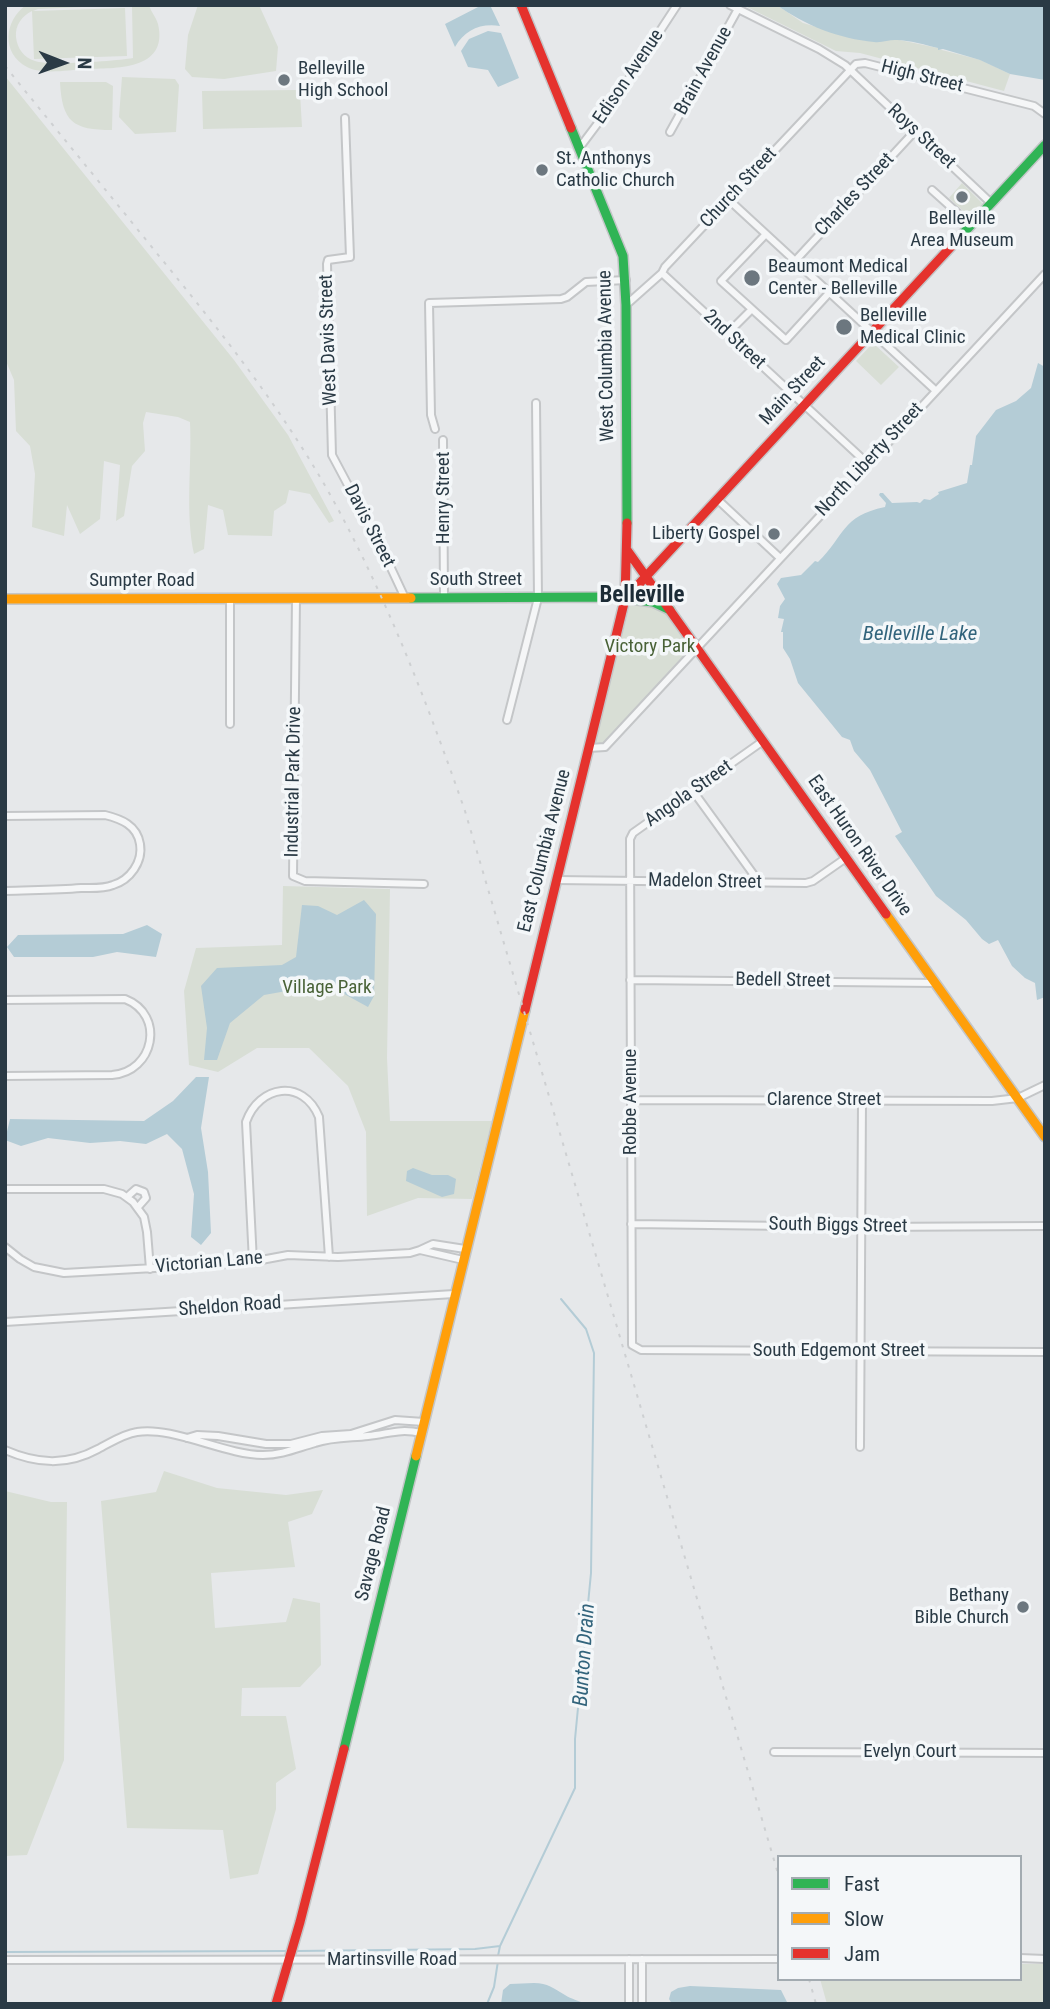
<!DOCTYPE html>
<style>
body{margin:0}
#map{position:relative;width:1050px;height:2009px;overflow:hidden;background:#e6e8ea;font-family:"Roboto Condensed",sans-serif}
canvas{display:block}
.frame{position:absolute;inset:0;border:7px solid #2a3a45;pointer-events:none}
.legend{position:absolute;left:777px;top:1855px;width:245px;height:126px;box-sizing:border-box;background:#f4f7f9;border:2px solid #a3abb1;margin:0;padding:9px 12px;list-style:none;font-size:21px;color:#2a3a45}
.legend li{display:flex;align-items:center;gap:14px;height:35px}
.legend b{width:35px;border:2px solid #a3abb1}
.north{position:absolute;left:28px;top:28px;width:70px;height:70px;-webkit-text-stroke:5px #f4f7f9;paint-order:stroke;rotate:91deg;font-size:19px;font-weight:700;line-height:28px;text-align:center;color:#2a3a45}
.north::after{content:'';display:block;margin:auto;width:24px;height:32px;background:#2a3a45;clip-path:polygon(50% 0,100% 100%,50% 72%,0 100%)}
</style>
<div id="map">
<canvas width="1050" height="2009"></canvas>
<div class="frame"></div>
<ul class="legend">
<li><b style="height:9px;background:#30b455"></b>Fast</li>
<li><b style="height:9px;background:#ff9f0a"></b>Slow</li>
<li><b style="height:9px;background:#e5322d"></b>Jam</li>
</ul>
<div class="north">N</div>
</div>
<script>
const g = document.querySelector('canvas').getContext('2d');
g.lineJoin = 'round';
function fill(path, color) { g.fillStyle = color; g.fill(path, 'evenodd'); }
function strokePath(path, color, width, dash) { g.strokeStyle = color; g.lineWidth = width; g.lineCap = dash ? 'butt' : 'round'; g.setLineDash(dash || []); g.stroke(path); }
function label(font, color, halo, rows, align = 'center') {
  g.font = font + ' "Roboto Condensed",sans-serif'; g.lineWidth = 7; g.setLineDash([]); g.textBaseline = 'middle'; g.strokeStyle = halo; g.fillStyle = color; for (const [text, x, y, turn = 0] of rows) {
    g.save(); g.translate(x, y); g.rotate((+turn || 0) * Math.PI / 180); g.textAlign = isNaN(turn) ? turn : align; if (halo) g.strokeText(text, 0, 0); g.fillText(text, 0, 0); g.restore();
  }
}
const green = new Path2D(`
 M26,5H149C151,12 156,17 158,24C169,71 114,68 85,69C68,70 43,75 27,67C1,53 4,21 26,5ZM126,5L132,7L133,58C117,61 48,66 35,61C24,58 17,48 16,37C15,25 22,16 32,11L34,59L127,56L125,8L33,11L38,9Z
 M198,5H259L278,47L276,71L224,79L192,77L185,69L188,35Z
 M743,5H777L803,23L859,39L868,41L895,39L938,48V49L981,60L1010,74L1004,91L860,53L836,51Z
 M5,76L234,360L288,435L334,521L329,523L310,494L289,490L286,503L274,511L272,536L228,535L223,510L208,505L204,549L194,554C185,513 192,465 190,422L178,417L146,412L143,423L145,451L132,466L124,516L116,521L120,465L104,461L100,519L80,534L67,505L64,536L32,527L35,474L30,446L16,431L14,380L5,359Z
 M122,77L175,79L179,85L176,132L135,134L119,117Z
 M60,82H106L113,86L112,130C73,130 62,122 60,82Z
 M297,90L300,93L302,127L203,129L202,91Z
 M962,183L983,204L969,216L949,198Z
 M873,343L899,367L881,385L856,361Z
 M630,604L653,605L663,610L690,649L602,745H598L595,741Z
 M283,886L390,889L387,1058L390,1121H492L472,1199L418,1198L367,1216L366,1132L348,1086L309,1048H257L218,1072L189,1065L184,991L196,948L282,945Z
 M164,1471L217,1488L286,1495L323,1490L312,1514L288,1522L295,1567L211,1573L215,1628L286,1622L293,1598L320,1603L321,1665L300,1687L242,1688L241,1716H286L296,1769L276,1783V1809L258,1874L230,1879L223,1830L127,1828L101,1501L156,1492Z
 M5,1491L51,1502H67L64,1760L27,1855L5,1856Z
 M1020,1964H1045V2004H827L820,1979H1020Z`);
const water = new Path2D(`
 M482,5H490L500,26C480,23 465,30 455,47L445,24Z
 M777,5H1045V80L1010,74L980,60L943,49L938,50V48C927,45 904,39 895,40C888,40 882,43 874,42C840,39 804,25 777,5Z
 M488,31L501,33L519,78L498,87L488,70L468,67L461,51L469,39Z
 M1038,363L1045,367V997L1037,1000L1035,983L1025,978L1012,966L998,940L989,944L982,939L966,920L936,896L895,836L902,832L870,770L854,751L850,740L842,737L798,683L790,659L783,648V632H781L784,619L778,618L780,606L785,599L777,584L781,578L801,575L815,561L818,562C845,536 841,516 885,507L886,503L879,495L880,493H883L892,503L917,502L920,503L924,499L930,500L939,494L938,492L967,483L970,465H972L976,436L996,410L1016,401L1031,388Z
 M364,900L376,914L374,996L368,1007L326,984L264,995L230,1023L217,1060H204L207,1028L201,986L217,968L282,965L296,957L302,905L318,906L337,915Z
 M147,925L162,934L156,957L117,952L93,957H14L7,947L18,935L123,934Z
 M196,1077H209L201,1128L208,1172L211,1233L201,1245L191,1237L194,1194L182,1149L167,1134L146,1144L120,1141L90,1143L48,1138L21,1146L5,1140L10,1119L144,1121L173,1101Z
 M413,1168L432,1175H448L456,1179L454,1194L442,1197L406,1181L407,1171Z
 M534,1983C548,1983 553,1988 565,1995C571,1999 580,2001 586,2004H501L503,1990L510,1984Z
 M690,1986L781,1990L788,2004H672L669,1999L671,1992L678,1988Z`);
const stream = new Path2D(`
 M297,1951L475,1949L500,1946
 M5,1952L288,1951
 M498,1956L500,1946L575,1788V1739L591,1573L594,1353L586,1329L561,1299
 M487,2004L494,1987L498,1961`);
const street = new Path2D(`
 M730,5L819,49L845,65L991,203
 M345,118L350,257L328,260L327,264L332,455L383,551L405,598
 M670,132L738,9
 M580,147L613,103L677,5
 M932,190L971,225
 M728,199L935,390
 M766,234L721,281L786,340L829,293
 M795,261L915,131
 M662,273L868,464
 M626,305L662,273L665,267L856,64L865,63L1034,106L1045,114
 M727,334L752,309
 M435,429L431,415L429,303L561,299L567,297L586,282L626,280
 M443,440L444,598
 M717,499L780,558
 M296,598L293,876L305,881L424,884
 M507,720L538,598L536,403
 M230,724V598
 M763,741L633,833L630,839L632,1345L641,1350L1045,1352
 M589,748L605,747L1045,274
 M693,791L759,882
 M5,816L105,815C121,819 137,825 140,844C143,862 130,880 113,885C103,889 91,888 81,888C56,890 30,890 5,891
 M556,880L806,883L813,881L846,858
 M630,980L936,983
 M5,1000L125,999C166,1015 154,1072 112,1075L5,1076
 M631,1100L992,1101L1018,1098L1045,1085
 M5,1189H104L122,1194L133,1202L144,1217L147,1232L150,1269
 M127,1197L136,1189L144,1192L146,1198L138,1207
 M631,1224L868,1227L1045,1226
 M5,1247L20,1259L34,1267L64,1273L245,1263L288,1255L338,1257L410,1253L420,1250
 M463,1260L420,1250L433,1244L465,1249
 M253,1262L246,1122C259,1085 303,1078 319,1117L329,1257
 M5,1322L454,1294
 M187,1438L197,1435L218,1436L266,1444H291L322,1436L351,1434L395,1420L424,1422
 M860,1447L862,1101
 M5,1450C37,1464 67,1466 98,1449C110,1443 123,1434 137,1432C173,1426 225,1455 263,1455C282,1455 297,1448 315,1443C332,1437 351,1438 368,1436C389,1434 399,1428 421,1433
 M774,1752L1045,1753
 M1020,1958L1045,1959
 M629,1959V2004
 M642,1959V2004
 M5,1960L779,1959`);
const fast = new Path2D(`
 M571,128L623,256L626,305L627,523
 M959,238L1045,145
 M411,598L614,597L653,602L670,610
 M344,1749L416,1456`);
const slow = new Path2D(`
 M5,599L411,598
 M886,914L1045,1137
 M416,1456L525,1010`);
const jam = new Path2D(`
 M521,5L571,128
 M627,550L886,914
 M626,598L959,238
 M525,1010L625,599L627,523
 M276,2004L300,1922L344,1749`);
const rail = new Path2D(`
 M5,66C55,128 105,189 155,251C222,333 288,416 338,509C390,606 429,708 465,811L779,1877
 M809,1979L816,2004`);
const markers = [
 [284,80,7,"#6c777f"],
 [542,170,7,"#6c777f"],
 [962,197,7,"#6c777f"],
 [752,278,9,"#6c777f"],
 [844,327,9,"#6c777f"],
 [774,534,7,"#6c777f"],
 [1023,1607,7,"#6c777f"]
];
const poiNames = [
 ["Belleville",298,69],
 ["High School",298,91],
 ["St. Anthonys",556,159],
 ["Catholic Church",556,181],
 ["Belleville",962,219,"center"],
 ["Area Museum",962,241,"center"],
 ["Beaumont Medical",768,267],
 ["Center - Belleville",768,289],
 ["Belleville",860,316],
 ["Medical Clinic",860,338],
 ["Liberty Gospel",760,534,"right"],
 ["Bethany",1009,1596,"right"],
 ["Bible Church",1009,1618,"right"]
];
const streetNames = [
 ["Brain Avenue",704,71,-61],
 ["Edison Avenue",629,77,-56],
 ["High Street",922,77,14],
 ["Roys Street",921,137,43],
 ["Church Street",739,188,-47],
 ["Charles Street",855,195,-47],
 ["West Davis Street",329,340,-92],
 ["2nd Street",734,340,43],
 ["West Columbia Avenue",607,356,-91],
 ["Main Street",793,391,-47],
 ["North Liberty Street",870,460,-47],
 ["Henry Street",444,498,-90],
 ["Davis Street",369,526,63],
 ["South Street",476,580],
 ["Sumpter Road",142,581],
 ["Industrial Park Drive",294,782,-89],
 ["Angola Street",689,794,-35],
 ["East Huron River Drive",859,846,55],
 ["East Columbia Avenue",545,851,-76],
 ["Madelon Street",705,882,1],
 ["Bedell Street",783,981,1],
 ["Clarence Street",824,1100],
 ["Robbe Avenue",631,1102,-90],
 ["South Biggs Street",838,1226,1],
 ["Victorian Lane",209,1263,-5],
 ["Sheldon Road",230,1307,-4],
 ["South Edgemont Street",839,1351],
 ["Savage Road",374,1554,-76],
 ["Evelyn Court",910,1752],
 ["Martinsville Road",392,1960]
];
const parkNames = [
 ["Victory Park",650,647],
 ["Village Park",327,988]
];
const waterNames = [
 ["Belleville Lake",920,635],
 ["Bunton Drain",585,1655,-86]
];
const quarterNames = [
 ["Belleville",642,596]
];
fill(green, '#d8ded5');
fill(water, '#b4ccd6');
strokePath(stream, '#b4ccd6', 2);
strokePath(street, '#c4c6c8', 10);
strokePath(fast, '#c4c6c8', 12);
strokePath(slow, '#c4c6c8', 12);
strokePath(jam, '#c4c6c8', 12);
strokePath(street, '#f5f6f7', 6);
strokePath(fast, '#30b455', 9);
strokePath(slow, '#ff9f0a', 9);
strokePath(jam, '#e5322d', 9);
strokePath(rail, '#ced0d2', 2, [3.5, 7]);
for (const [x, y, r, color] of markers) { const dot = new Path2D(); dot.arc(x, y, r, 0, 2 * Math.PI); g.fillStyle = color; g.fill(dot); strokePath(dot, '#f4f7f9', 2.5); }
label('19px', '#2a3a45', '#f4f7f9', poiNames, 'left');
label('19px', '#2a3a45', '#f4f7f9', streetNames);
label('19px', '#496237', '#f4f7f9', parkNames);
label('italic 21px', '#32647c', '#f4f7f9', waterNames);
label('bold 23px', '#1c2b36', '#f4f7f9', quarterNames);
</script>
